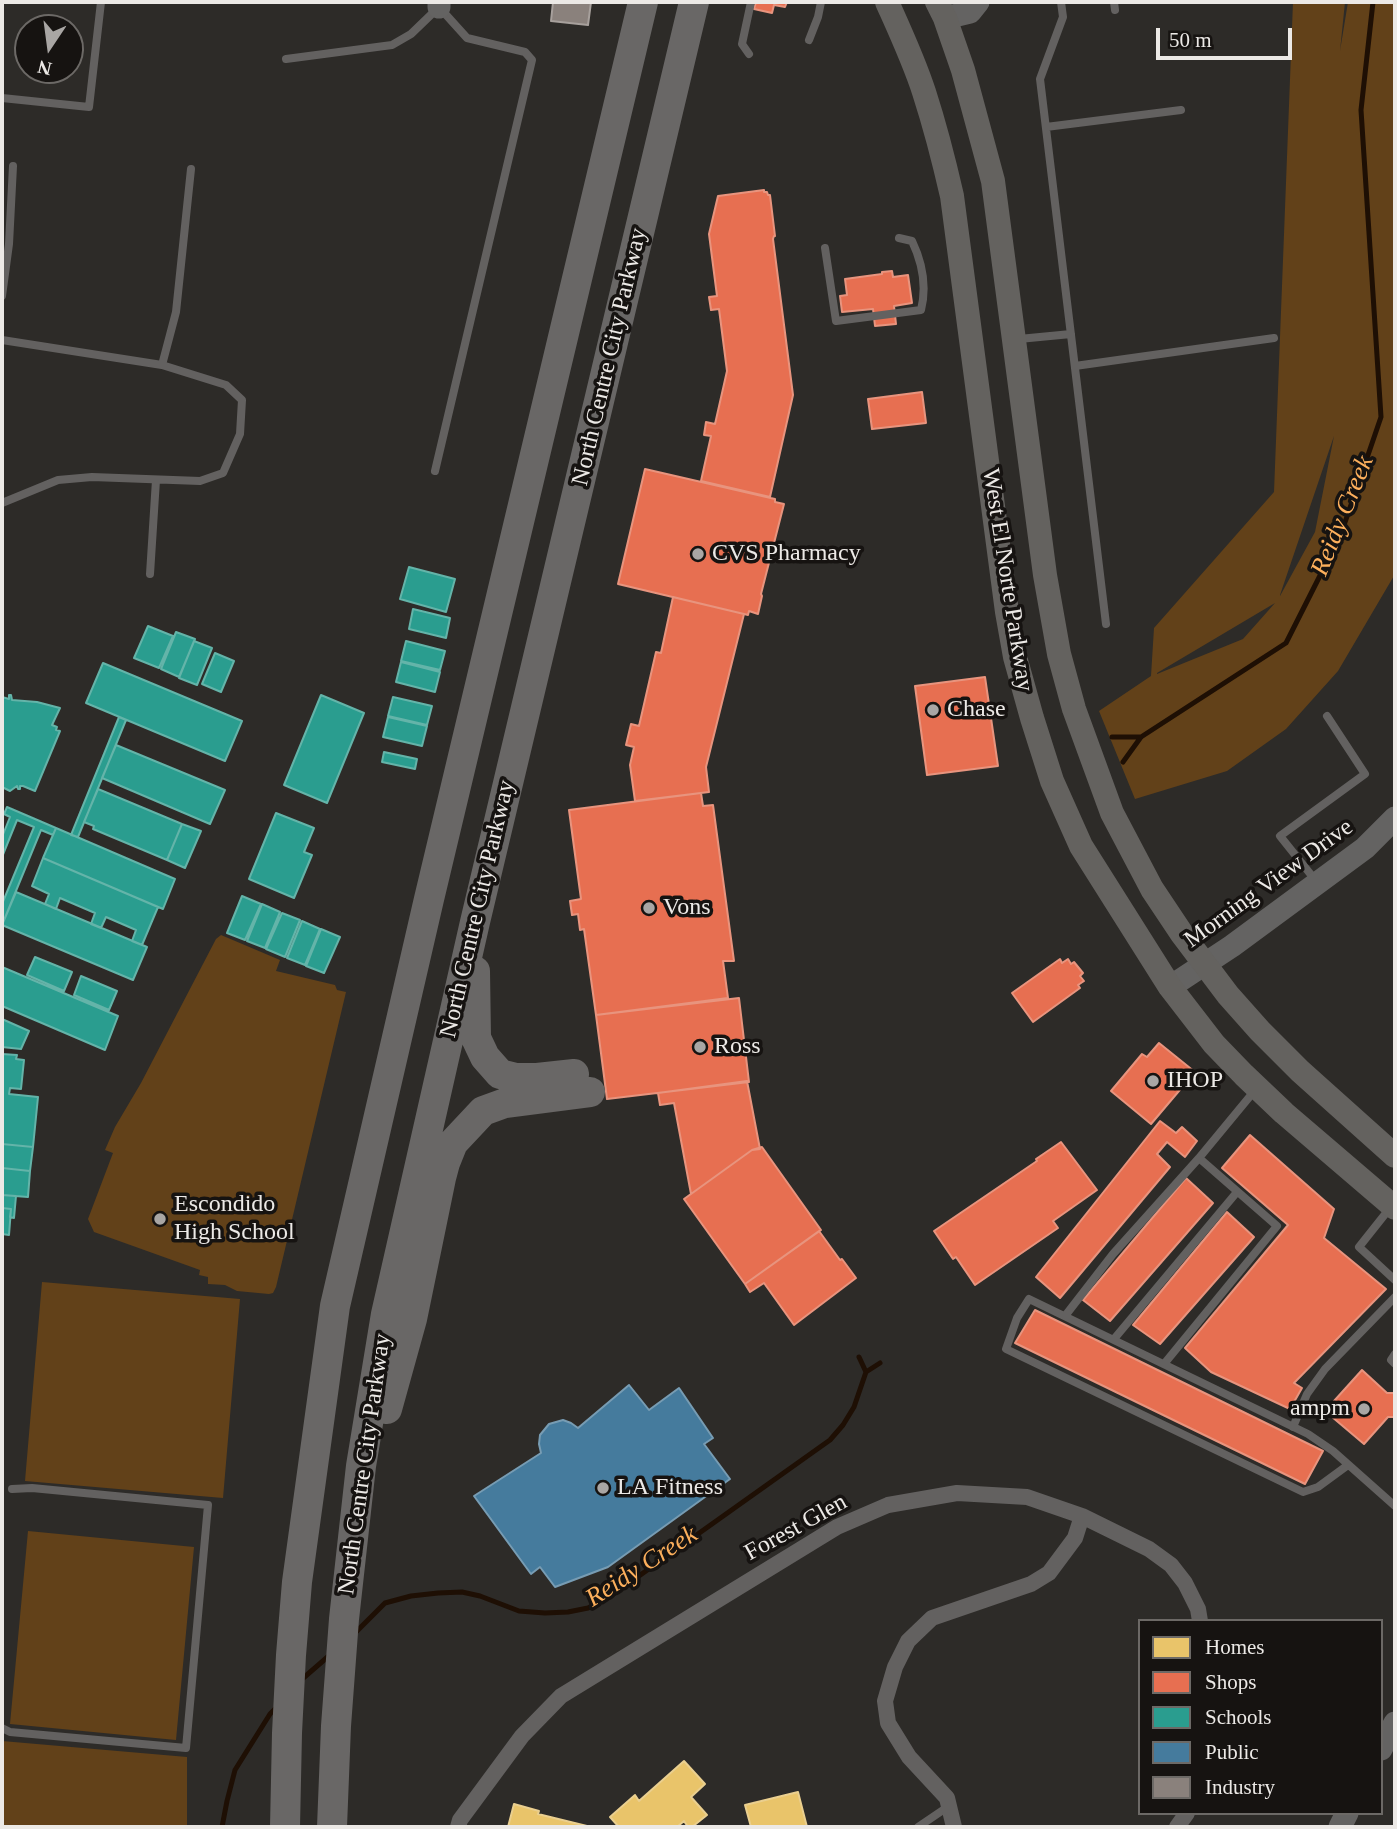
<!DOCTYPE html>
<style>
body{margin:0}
#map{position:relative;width:1397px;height:1829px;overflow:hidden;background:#2d2b28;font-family:"Times New Roman",serif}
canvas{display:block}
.frame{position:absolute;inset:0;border:4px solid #ece9e6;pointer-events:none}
.legend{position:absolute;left:1138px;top:1619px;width:245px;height:196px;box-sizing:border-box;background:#161311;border:2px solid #6c6966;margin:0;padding:9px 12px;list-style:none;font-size:21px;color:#ece9e6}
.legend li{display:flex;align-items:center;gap:14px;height:35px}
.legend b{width:35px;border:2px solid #6c6966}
.north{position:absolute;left:14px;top:14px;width:70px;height:70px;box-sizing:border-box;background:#161311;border:2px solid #6c6966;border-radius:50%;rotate:193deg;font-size:19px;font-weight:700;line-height:28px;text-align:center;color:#ece9e6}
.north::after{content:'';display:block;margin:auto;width:24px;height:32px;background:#a9a6a4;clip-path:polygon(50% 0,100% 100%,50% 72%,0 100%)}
.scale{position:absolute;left:1156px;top:28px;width:136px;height:32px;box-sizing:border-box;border:4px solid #ece9e6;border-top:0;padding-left:9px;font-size:21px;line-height:24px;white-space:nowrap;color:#ece9e6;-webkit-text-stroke:5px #161311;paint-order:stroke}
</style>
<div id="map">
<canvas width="1397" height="1829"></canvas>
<div class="frame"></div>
<ul class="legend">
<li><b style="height:19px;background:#e9c46a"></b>Homes</li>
<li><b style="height:19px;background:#e76f51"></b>Shops</li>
<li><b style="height:19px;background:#2a9d8f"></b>Schools</li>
<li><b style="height:19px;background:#457b9d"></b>Public</li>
<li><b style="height:19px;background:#8a817c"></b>Industry</li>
</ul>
<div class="north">N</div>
<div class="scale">50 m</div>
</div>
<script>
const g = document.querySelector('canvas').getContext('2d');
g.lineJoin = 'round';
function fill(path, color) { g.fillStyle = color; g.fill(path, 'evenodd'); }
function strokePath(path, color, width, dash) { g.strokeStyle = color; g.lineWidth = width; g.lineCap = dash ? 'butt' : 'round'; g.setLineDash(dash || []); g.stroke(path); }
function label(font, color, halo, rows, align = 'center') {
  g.font = font + ' "Times New Roman",serif'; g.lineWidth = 7; g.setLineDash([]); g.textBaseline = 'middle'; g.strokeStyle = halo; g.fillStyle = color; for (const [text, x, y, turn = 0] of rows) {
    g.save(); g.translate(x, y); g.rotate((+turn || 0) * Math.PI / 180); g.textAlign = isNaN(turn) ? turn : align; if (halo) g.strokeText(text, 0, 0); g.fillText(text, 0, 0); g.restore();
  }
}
const green = new Path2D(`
 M1293,2H1345L1340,51L1348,2H1395V574L1338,671L1286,729L1227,771L1135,799L1099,711L1151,676L1154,628L1274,492ZM1334,436L1315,532L1280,596V595ZM1275,603L1243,639L1157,674V673Z
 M221,935L280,960L276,971L335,985L337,990L346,992L276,1287L273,1293L269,1294L237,1291L225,1285L208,1284V1277L199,1275L200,1270L94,1232L88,1219L113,1153L105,1150L115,1127L141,1083L216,939Z
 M42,1282L240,1299L223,1498L25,1481Z
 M28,1531L194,1547L176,1740L10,1724Z
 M2,1741L187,1757V1827H2Z`);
const homes = new Path2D(`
 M684,1761L705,1784L691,1797L707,1815L692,1827H688L684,1821L677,1827H619L610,1817L635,1795L639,1801Z
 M798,1792L807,1827H751L745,1805Z
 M514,1804L539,1811L538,1814L591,1827H508Z`);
const shops = new Path2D(`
 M756,2H787L785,7L774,5L772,13L754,9Z
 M764,190V192H767L768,195H770L775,236H774L773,239L793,395L770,497L701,481L711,436L704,435L706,422L715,424L727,371L719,309L711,310L709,297L717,296L709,234L718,196Z
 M892,271L893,277L908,275L912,303L894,306L896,324L875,326L873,309L842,312L840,296L847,295L845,279L882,274V272Z
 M922,392L926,423L872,429L868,399Z
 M645,469L775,499V502L784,504L761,594L762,596L758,614L749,611L748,615L744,614L618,584Z
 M673,597L744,614L706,767L709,792L635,801L630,765L634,747L626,745L631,724L639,726L656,652L661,653Z
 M985,677L998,766L927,775L915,686Z
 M701,793L703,806L713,805L734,961H723L728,998L596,1015L584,929L580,930L578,914L572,915L570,901L581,899L569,810Z
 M1060,959L1062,963L1068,959L1071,964L1074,962L1083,973L1080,976L1084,981L1078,985L1080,988L1033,1022L1012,993Z
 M739,998L749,1082L607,1099L596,1015Z
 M1159,1043L1195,1072L1151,1124L1111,1091L1142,1054L1147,1057Z
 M747,1081L760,1149L752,1150L691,1194L674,1103L660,1105L658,1093Z
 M1160,1121L1176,1133L1182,1127L1197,1141L1185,1157L1167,1142L1157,1154L1170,1167L1060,1298L1036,1277Z
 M1250,1135L1334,1209L1324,1238L1386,1289L1294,1383L1302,1388L1290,1409L1211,1372L1185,1348L1288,1225L1222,1168Z
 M1061,1142L1097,1190L1053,1221L1058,1228L975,1285L956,1257L953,1259L934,1231L1037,1161L1036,1159Z
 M762,1147L821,1230L745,1284L684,1199L752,1150Z
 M1186,1178L1213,1203L1110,1321L1083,1300Z
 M1227,1212L1254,1237L1160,1344L1133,1325Z
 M819,1231L840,1260L842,1259L856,1278L794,1325L764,1283L750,1292L745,1284Z
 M1035,1310L1323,1451L1305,1484L1015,1343Z
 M1362,1370L1387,1393H1395V1417H1388L1364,1444L1325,1411Z`);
const schools = new Path2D(`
 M409,567L455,579L446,612L400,599Z
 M413,609L450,618L446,638L409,629Z
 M148,626L173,636L159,668L134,658Z
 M176,632L195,639L179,677L161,669Z
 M194,641L212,648L197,685L179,678Z
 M406,641L445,651L440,670L401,661Z
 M215,653L234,661L221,692L202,684Z
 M401,662L440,672L435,692L396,682Z
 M103,663L242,721L225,761L86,703Z
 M9,695H11L12,700L37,702L60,708L52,725L57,727L56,730L60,731L35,791L23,786H20V789H18L17,786L10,791L2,787V697L9,699Z
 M321,695L364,713L327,803L284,785Z
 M393,697L432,706L427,725L388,716Z
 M119,717L126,720L78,837L71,835Z
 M388,717L427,726L422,746L383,737Z
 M116,745L225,790L210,824L102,778Z
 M384,752L417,759L415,769L382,762Z
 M98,789L182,824L167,860L93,829L94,826L84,822Z
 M7,807L56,828L53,835L41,830L2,925V904L34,827L17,820L2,857V837L10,817L4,814Z
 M276,813L314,828L304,852L312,855L294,898L249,879Z
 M182,824L201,831L185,868L167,860Z
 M56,828L175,879L163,909L43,858Z
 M43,858L158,907L142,945L132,941L136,930L106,917L101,928L91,924L95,913L60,898L56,909L45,904L49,894L32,886Z
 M16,892L147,947L133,980L2,925Z
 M242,896L261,904L245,940L227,933Z
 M262,904L280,912L265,948L247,941Z
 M282,913L300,920L285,957L266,949Z
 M302,921L320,929L305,965L287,958Z
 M321,929L340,937L324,973L306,966Z
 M35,957L72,972L64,991L27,975Z
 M2,967L118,1016L105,1050L2,1006Z
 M81,976L117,991L109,1010L74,995Z
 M2,1019L29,1031L21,1049L2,1047Z
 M2,1054L17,1055L16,1059L24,1060L21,1089L10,1088L9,1094L38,1097L33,1147L2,1144Z
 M2,1144L33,1147L30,1171L2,1168Z
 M2,1168L30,1171L28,1197L2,1195Z
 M2,1195L16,1196L14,1218L10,1217L11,1209L2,1208Z
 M2,1208L11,1209L9,1235L2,1234Z`);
const public = new Path2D(`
 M629,1385L649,1410L679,1388L713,1438L704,1444L730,1479L608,1567L555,1587L540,1567L531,1574L474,1496L541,1453L539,1444L540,1435L549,1424L563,1420L571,1423L578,1428Z`);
const industry = new Path2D(`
 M553,2H591L588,25L551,21Z`);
const stream = new Path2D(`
 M1112,737H1141
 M1123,762L1141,737L1286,643L1341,534L1381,417L1361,110L1373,2
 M859,1357L866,1372
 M354,1634L385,1603L411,1596L438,1593L462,1592L480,1596L519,1611L545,1613L568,1612L588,1608L608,1598L830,1440L843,1425L854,1407L866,1372L880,1363
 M301,1680L331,1654
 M222,1827L227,1801L235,1770L270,1714L276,1708`);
const lane = new Path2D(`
 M1061,2L1063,17L1040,79L1106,624
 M1114,2L1115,10
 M809,40L818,17L821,2
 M749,54L742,44L751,2
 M286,59L392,45L411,34L439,7L467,38L525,52L532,60L435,471
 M2,98L89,107L101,2
 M1046,127L1181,110
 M825,248L836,321L921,310C927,286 922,262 912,241L899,238
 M2,296L9,244L13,166
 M1019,339L1071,334
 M2,340L162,365L226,385L242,400L240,434L223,473L200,481L92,477L58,480L2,503
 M162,365L176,312L191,169
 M1075,366L1274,338
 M150,574L156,480
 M1316,881L1280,836L1365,774L1327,716
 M1390,1208L1359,1247L1395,1280
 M1065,1316L1113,1254L1199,1158
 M1114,1339L1237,1192
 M1395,1354L1391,1360L1395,1364
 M1164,1364L1277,1226L1199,1158L1256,1089
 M1293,1427L1307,1394L1325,1369L1395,1297
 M1348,1465L1318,1487L1303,1492L1006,1349L1017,1318L1029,1299L1308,1434L1333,1451L1395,1506
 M2,1728L10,1732L186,1748L208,1505L32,1488L12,1489
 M918,1827L949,1806`);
const street = new Path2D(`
 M458,1827L460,1820L522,1736L561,1696L837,1527L888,1505L957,1493L1027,1497L1082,1516L1149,1549L1171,1565L1185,1583L1198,1609L1200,1621
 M954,1827L947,1798L909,1757L888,1723L885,1701L895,1667L908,1641L932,1618L1031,1584L1049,1573L1075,1538L1082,1516
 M1177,1827L1187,1813`);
const secondary = new Path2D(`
 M439,7V2
 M945,18L970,12L978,2
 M1170,987L1232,946L1365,848L1395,818
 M1381,1749L1395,1723
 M1340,1827L1347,1813`);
const primary = new Path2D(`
 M887,2C900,31 914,61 924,92C935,126 944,161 952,196L1007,612L1015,657L1032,718L1052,781L1081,846L1170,987L1214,1044L1244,1075L1284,1113L1395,1208
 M937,2L945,18L963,70L993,181L1045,575L1059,654L1074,709L1112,813L1152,889L1182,934L1228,995L1260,1031L1300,1071L1395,1156`);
const highway = new Path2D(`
 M475,971L476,1038L485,1057L500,1074L516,1078H537L574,1074
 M387,1409L412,1319L441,1178L445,1163L453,1143L483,1111L505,1103L590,1092
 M285,1827L287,1733L291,1655L297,1582L335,1306L429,899L643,2
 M332,1827L336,1726L344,1619L361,1466L386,1314L475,922L694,2`);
const markers = [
 [698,554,7,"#a9a6a4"],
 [933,710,7,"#a9a6a4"],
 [649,908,7,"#a9a6a4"],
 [700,1047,7,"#a9a6a4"],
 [1153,1081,7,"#a9a6a4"],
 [160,1219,7,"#a9a6a4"],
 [1364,1409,7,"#a9a6a4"],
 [603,1488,7,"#a9a6a4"]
];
const streetNames = [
 ["North Centre City Parkway",610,357,-77],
 ["West El Norte Parkway",1007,580,81],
 ["Morning View Drive",1269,884,-36],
 ["North Centre City Parkway",478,909,-77],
 ["North Centre City Parkway",365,1464,-82],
 ["Forest Glen",796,1528,-29]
];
const poiNames = [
 ["CVS Pharmacy",712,554],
 ["Chase",947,710],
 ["Vons",663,908],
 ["Ross",714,1047],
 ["IHOP",1167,1081],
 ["Escondido",174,1205],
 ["High School",174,1233],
 ["ampm",1350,1409,"right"],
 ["LA Fitness",617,1488]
];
const waterNames = [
 ["Reidy Creek",1343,516,-68],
 ["Reidy Creek",642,1567,-33]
];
fill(green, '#624119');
fill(homes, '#e9c46a');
strokePath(homes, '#eacf8f', 2);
fill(shops, '#e76f51');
strokePath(shops, '#e8947e', 2);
fill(schools, '#2a9d8f');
strokePath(schools, '#64b4a9', 2);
fill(public, '#457b9d');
strokePath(public, '#779cb3', 2);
fill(industry, '#8a817c');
strokePath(industry, '#a7a09c', 2);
strokePath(stream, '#1e0f04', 5);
strokePath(lane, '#636160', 8);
strokePath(street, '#636160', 16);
strokePath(secondary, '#646362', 23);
strokePath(primary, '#64625f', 24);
strokePath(highway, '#696766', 30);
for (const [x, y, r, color] of markers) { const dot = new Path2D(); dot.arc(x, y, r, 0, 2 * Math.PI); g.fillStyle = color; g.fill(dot); strokePath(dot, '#161311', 2.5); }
label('24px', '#ece9e6', '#161311', streetNames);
label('24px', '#ece9e6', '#161311', poiNames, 'left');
label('italic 26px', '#fcaf5c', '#161311', waterNames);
</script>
